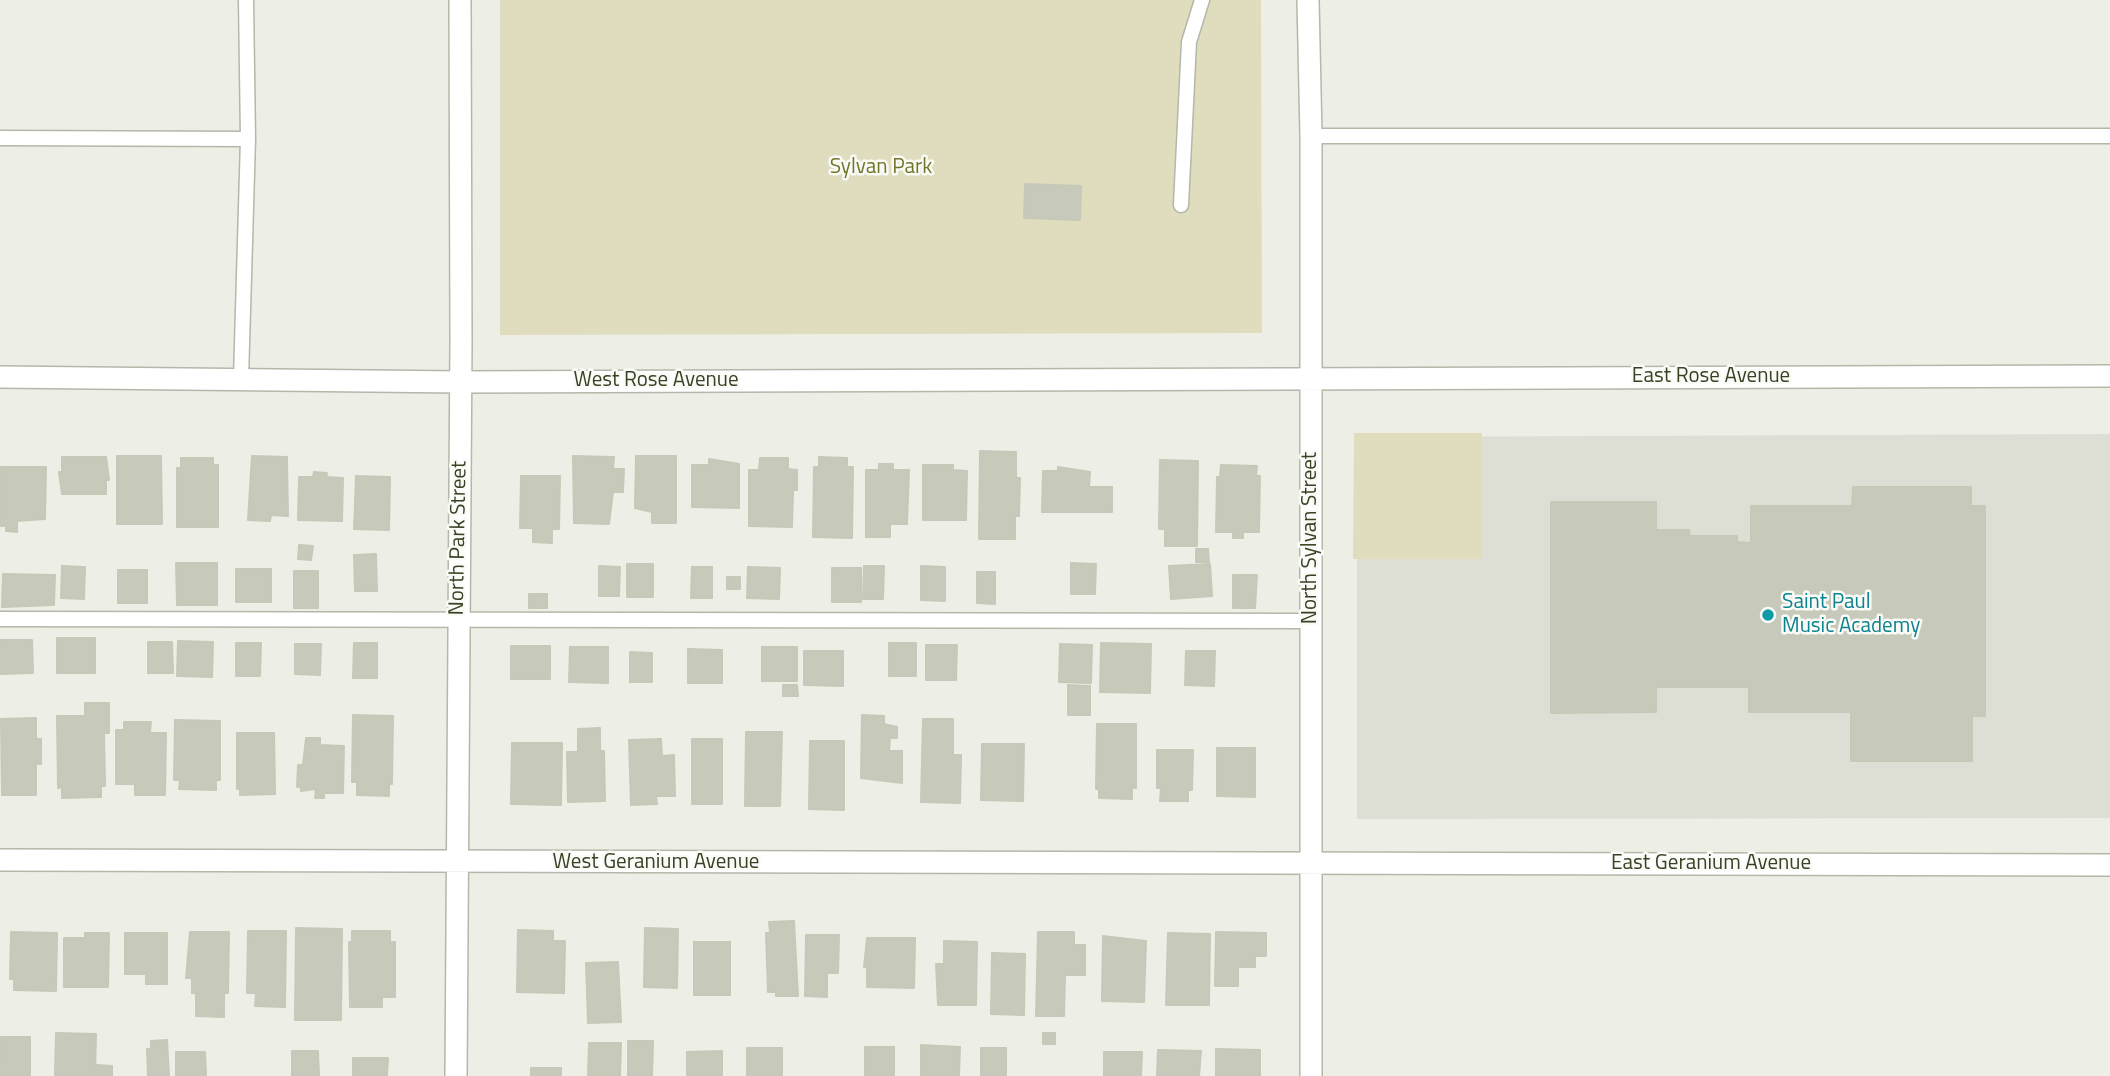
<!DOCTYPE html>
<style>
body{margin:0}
canvas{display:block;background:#edefe6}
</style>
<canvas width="2110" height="1076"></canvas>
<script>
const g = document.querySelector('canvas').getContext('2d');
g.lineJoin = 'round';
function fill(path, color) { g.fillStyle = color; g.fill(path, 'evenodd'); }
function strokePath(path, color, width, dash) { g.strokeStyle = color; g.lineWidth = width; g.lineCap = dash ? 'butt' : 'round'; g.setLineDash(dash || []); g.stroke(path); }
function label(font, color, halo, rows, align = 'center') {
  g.font = font + ' "Titillium Web",sans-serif'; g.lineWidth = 5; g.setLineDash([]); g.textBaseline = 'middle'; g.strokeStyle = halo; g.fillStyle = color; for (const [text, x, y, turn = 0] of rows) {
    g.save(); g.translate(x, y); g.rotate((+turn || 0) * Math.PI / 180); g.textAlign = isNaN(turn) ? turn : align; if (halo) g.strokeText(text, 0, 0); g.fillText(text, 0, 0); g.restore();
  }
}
const built = new Path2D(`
 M2110,434V818L1357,819V437Z`);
const green = new Path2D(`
 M500,0H1261L1262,333L500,335Z
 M1354,433H1482V559H1353Z`);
const building = new Path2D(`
 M1025,184L1081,186L1080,220L1024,218Z
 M980,451L1016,452V478H1020L1019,516H1015V539H979Z
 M117,456H161L162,524H117Z
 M252,456L287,457L288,516L271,515L270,521L248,520Z
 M573,456L614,457L613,469H624L623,492H613L609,524L574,523Z
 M636,456H676V523H652V512L635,508Z
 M62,457H106L109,480H106V494H62L59,472H62Z
 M819,457L847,458V467H853L852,538L813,537L814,467H819Z
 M181,458H213V465H218V527H177V468H181Z
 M760,458H788V469L797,470V490H793L792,527L749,526V470H759Z
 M709,459L739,464V508L692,507V465H709Z
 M1160,460L1198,461L1197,546H1165V529H1159Z
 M879,464H893V470H909L907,524H890V537H866V470H879Z
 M923,465H953V470L967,471L966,520H923Z
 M1221,465L1257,466L1256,476H1260L1259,532H1243V538H1233V532H1216L1217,477H1220Z
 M1,467H46L45,519L17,521V532L6,531V526H1Z
 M1058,467L1090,472L1089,487H1112V512H1042L1043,471H1058Z
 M314,472L327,473L326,477L343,478L342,521L298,520L299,477H313Z
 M356,476L390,477L389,530L354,529Z
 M521,476H560L559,529H552V543L533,542V528H520Z
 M1853,487H1971V506H1985V716H1972V761H1851V712H1749V687H1656V712L1551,713V502H1656V530H1689L1690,536H1737V542L1751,543V506H1852Z
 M299,545L313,546L311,560L298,559Z
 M1196,549H1208L1209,562H1196Z
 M376,554L377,591H355L354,555Z
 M176,563H217V605H177Z
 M1071,563L1096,564L1095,594H1071Z
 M627,564H653V597H627Z
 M1210,564L1212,596L1171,599L1169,566Z
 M62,566L85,567L84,599L61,598Z
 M599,566L620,567L619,596H599Z
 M864,566H884L883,599H863Z
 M921,566L945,567V601L921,600Z
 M692,567H712V598H691Z
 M748,567L780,568L779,599L747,598Z
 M832,568H861V602H832Z
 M236,569H271V602H236Z
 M118,570H147V603H118Z
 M294,571H318V608H294Z
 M977,572H995V604L977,603Z
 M3,574L55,575L54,605L2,607Z
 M1233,575H1257L1255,608H1233Z
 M727,577H740V589H727Z
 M529,594H547V608H529Z
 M57,638H95V673H57Z
 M0,640H32L33,673L0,674Z
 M178,641L213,642L212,677L177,676Z
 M148,642H172L173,673H148Z
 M236,643H261L260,676H236Z
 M354,643H377V678H353Z
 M889,643H916V676H889Z
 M1101,643L1151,644L1150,693L1100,692Z
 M295,644H321L320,675L295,674Z
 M1060,644L1092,645L1091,683L1059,682Z
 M926,645H957L956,680H926Z
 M511,646H550V679H511Z
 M570,647H608V683L569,682Z
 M762,647H797V681H762Z
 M688,649L722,650V683H688Z
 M804,651H843V686L804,685Z
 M1186,651H1215L1214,686L1185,685Z
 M630,652L652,653V682H630Z
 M783,685H797L798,696H783Z
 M1068,685L1090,686V715H1068Z
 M85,703H109V733H104L105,786H101V797L62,798V787L58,788L57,716H85Z
 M353,715L393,716L392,784H389V796L357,795V782H352Z
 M862,715L884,716V724L897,727V738H890L889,751H902V783L861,778Z
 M36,718V739H41V764H36V795H2L1,719Z
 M923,719H953V755H961L960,803L921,802Z
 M175,720L220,721V780H216V790L179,789L180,780H174Z
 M124,722H151L150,733H166L165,795H135V784H116V730H124Z
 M1097,724H1136V788H1132V799L1099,798V789H1096Z
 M600,728V751H604L605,801L568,802L567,752H578V729Z
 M746,732H782L780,806H745Z
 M237,733H274L275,794L240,795V788L237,789Z
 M306,738H320V745L344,746L343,793H324V798H315L316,789L301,791V787H297L298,765H303Z
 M661,739L662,756L674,755L675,796H656L657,804L631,805L629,740Z
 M692,739H722V804H692Z
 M810,741H844V810L809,809Z
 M512,743H562L561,805L511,804Z
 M982,744H1024L1023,801L981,800Z
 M1217,748H1255V797L1217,796Z
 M1157,750H1193L1192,790H1188V801H1160L1161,788H1157Z
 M794,921L798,996H776V992H768L766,933H770L769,922Z
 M296,928L342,929L341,1020H295Z
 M645,928L678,929L677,988L644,987Z
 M518,930L553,931V941H565L564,993L517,992Z
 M248,931H286L285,1007L255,1006L256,993H247Z
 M352,931H390V942H395V997H382V1007H350L349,942H352Z
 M11,932L57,933L56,991L14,990V979H10Z
 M190,932H229L228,993H224V1017L196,1016V993H192V978H186Z
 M1038,932H1074V945H1085V975H1065L1064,1016H1036Z
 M1216,932L1266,933V956H1255V967H1238V986H1215Z
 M85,933H109L108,987H64V938H85Z
 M125,933H167V984H146V974H125Z
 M1168,933L1210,934L1209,1005H1166Z
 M806,935H839L838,973H827V997L805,996Z
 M1103,936L1146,941L1144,1002L1102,1001Z
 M867,938H915L914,988L867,987V967H864Z
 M944,941L977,942L976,1005H938L936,964H944Z
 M694,942H730V995H694Z
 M992,953L1025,954L1024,1015L991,1014Z
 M618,962L621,1022L588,1023L586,963Z
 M56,1033L96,1034L95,1076H55Z
 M1043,1033H1055V1044H1043Z
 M1,1037H30V1076H0Z
 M167,1040L169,1076H148L147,1049H151V1041Z
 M628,1041H653L652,1076H628Z
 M589,1043H621L620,1076L588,1075Z
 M921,1045L960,1047L959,1076H921Z
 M865,1047H894V1076H865Z
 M747,1048H782V1076H747Z
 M981,1048H1006V1076H981Z
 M1216,1049L1260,1050V1076H1216Z
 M1158,1050L1201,1051L1199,1076H1157Z
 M292,1051H318L319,1076H292Z
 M722,1051V1076H687V1052Z
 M176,1052H205L206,1076H176Z
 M1104,1052H1142L1141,1076H1104Z
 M353,1058H388L387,1076H353Z
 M97,1065L112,1066V1076H97Z
 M531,1068H561V1076H531Z`);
const service = new Path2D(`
 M1311,136H2110
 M0,138L248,139
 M1181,205L1189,42L1202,0
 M241,378L248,139L246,0
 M0,619L1311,621`);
const minor = new Path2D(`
 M1308,0L1311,136V1076
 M0,377L461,382L2110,376
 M0,860L2110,865
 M456,1076L461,341L460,0`);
const markers = [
 [1768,615,7,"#0f9aa8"]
];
const parkNames = [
 ["Sylvan Park",881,168]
];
const streetNames = [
 ["East Rose Avenue",1711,377],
 ["West Rose Avenue",656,381],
 ["North Park Street",459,538,-89],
 ["North Sylvan Street",1311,538,-90],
 ["West Geranium Avenue",656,863],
 ["East Geranium Avenue",1711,864]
];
const cultureNames = [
 ["Saint Paul",1782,603],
 ["Music Academy",1782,627]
];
fill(built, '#dddfd4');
fill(green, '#e0ddbf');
fill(building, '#c7cabb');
strokePath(building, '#c5c9b8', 2);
strokePath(service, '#b3b8a8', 17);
strokePath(minor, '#b3b8a8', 24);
strokePath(service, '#fff', 14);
strokePath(minor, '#fff', 21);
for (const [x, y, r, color] of markers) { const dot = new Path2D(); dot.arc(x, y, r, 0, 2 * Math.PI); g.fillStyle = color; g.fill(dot); strokePath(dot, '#fafbf7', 2.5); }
label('21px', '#74752b', '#fafbf7', parkNames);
label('21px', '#374224', '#fafbf7', streetNames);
label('21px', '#0d838f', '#fafbf7', cultureNames, 'left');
</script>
